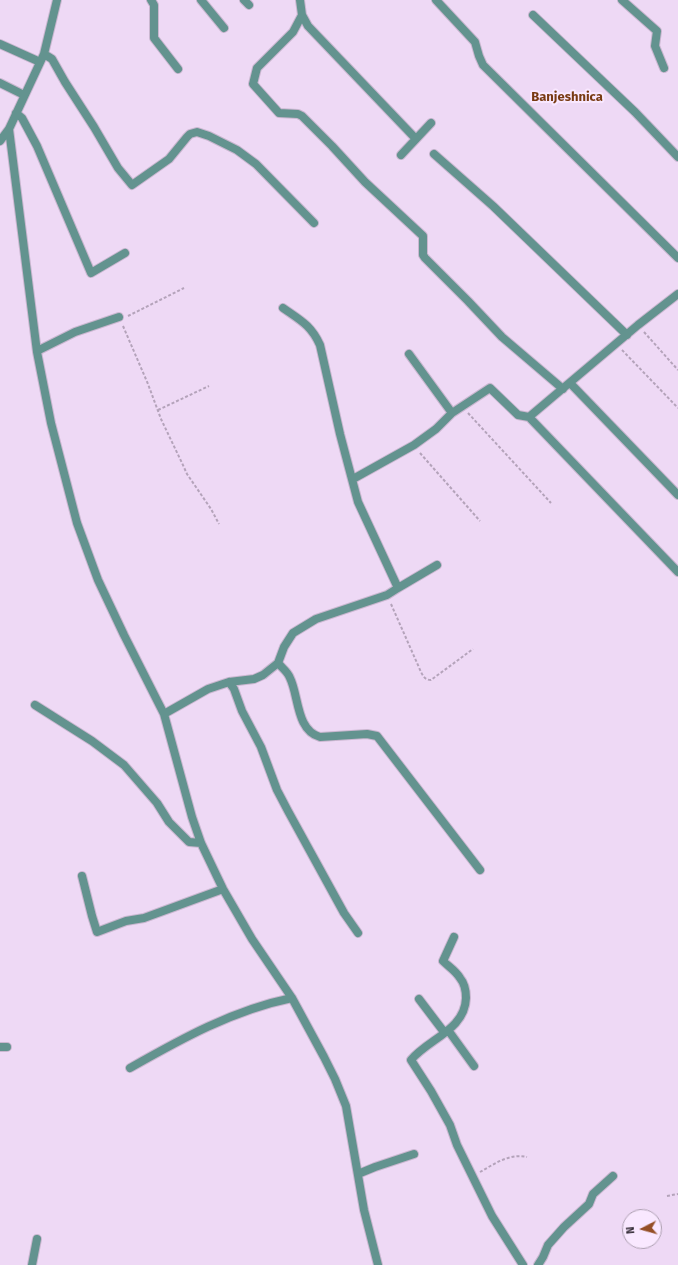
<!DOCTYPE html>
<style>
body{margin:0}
#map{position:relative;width:678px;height:1265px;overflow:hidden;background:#eed9f5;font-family:"Fira Sans",sans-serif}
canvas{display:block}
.north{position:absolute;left:622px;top:1209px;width:40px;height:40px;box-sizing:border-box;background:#f9e8ff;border:1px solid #ac9eb0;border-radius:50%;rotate:264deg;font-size:11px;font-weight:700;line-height:16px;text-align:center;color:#38303a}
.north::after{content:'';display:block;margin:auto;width:14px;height:18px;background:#954f26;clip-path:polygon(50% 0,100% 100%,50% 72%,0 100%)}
</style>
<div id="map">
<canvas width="678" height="1265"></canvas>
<div class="north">N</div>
</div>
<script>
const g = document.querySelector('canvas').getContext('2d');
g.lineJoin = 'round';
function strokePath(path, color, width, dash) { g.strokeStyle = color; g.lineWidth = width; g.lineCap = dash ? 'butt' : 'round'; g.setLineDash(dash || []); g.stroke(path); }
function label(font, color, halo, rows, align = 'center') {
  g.font = font + ' "Fira Sans",sans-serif'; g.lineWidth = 4; g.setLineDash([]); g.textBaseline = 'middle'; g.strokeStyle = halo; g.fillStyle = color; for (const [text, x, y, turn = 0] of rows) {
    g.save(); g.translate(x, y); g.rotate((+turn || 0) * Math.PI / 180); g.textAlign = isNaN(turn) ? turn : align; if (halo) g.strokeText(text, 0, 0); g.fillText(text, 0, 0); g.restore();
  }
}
const path = new Path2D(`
 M128,316L184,288
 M123,326L148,384L161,419L182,463L187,474L211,509L219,524
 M644,332L678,370
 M622,350L678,408
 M158,410L209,386
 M468,413L551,503
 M420,453L480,521
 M391,604L421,672C423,676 425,680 431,680L473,649
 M480,1172C494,1164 510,1153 527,1157
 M667,1196L678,1194`);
const minor = new Path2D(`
 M151,0L154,5V38L178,69
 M201,0L224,28
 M244,0L249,5
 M300,0L302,15L293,32L257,68L253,84L279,113L298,114L302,116L332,146L365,182L423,236V255L425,258L468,301L502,337L563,389
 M436,0L475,42L479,56L483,65L678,258
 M622,0L657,31L655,46L664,68
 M302,15L308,26L416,139
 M533,15L635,112L678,157
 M0,44L40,62
 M44,54L52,59L65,82L94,127L118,168L132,185L169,159L187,137L190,134L197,132L209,136L237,150L256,164L314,223
 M0,83L24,95
 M16,113L22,118L37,146L91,273L125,253
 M9,129L37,352L51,423L77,523L98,580L124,635L164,714L192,817L201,843L223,889L252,939L292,998L324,1057L335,1079L346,1106L364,1210L378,1265
 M0,141L9,129L44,54L57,0
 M434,154L493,206L627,335
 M401,155L431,123
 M37,351L75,332L119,317
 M409,354L452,413
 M570,383L678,495
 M529,417L678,572
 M353,479L414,445L436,429L452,413L490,388L518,415L529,417L638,325L678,294
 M398,588L437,565
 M278,663C282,668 288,672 290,678C299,696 296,730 320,737L367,734L377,736L480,870
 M229,682L234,689L242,711L261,747L277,790L288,811L344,913L358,933
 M35,705L92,741L124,765L157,803L169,822L189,842L201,843
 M164,714L208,689L229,682L254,679L263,675L278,663L284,647L293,633L316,619L387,595L398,588L358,502L340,434L320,345C311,325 300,320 283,308
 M82,876L92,916L97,932L126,921L144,918L223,889
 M454,937L443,961C448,966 456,971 460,978C465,984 466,991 466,998C465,1030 428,1039 411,1060L431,1091L450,1125L457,1145L492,1216L523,1265
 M419,999L444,1032
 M448,1030L474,1066
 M0,1047H7
 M130,1068C181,1039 233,1010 292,998
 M358,1174L375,1167L414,1154
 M32,1265L37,1239
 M538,1265L543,1257L548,1245L564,1227L589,1204L593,1194L613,1176`);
const neighbourhoodNames = [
 ["Banjeshnica",567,97]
];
strokePath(minor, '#cab7d0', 10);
strokePath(path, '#b4a3ba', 2, [3, 2]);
strokePath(minor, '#63938f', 8);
label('bold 13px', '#783a12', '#f9e8ff', neighbourhoodNames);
</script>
